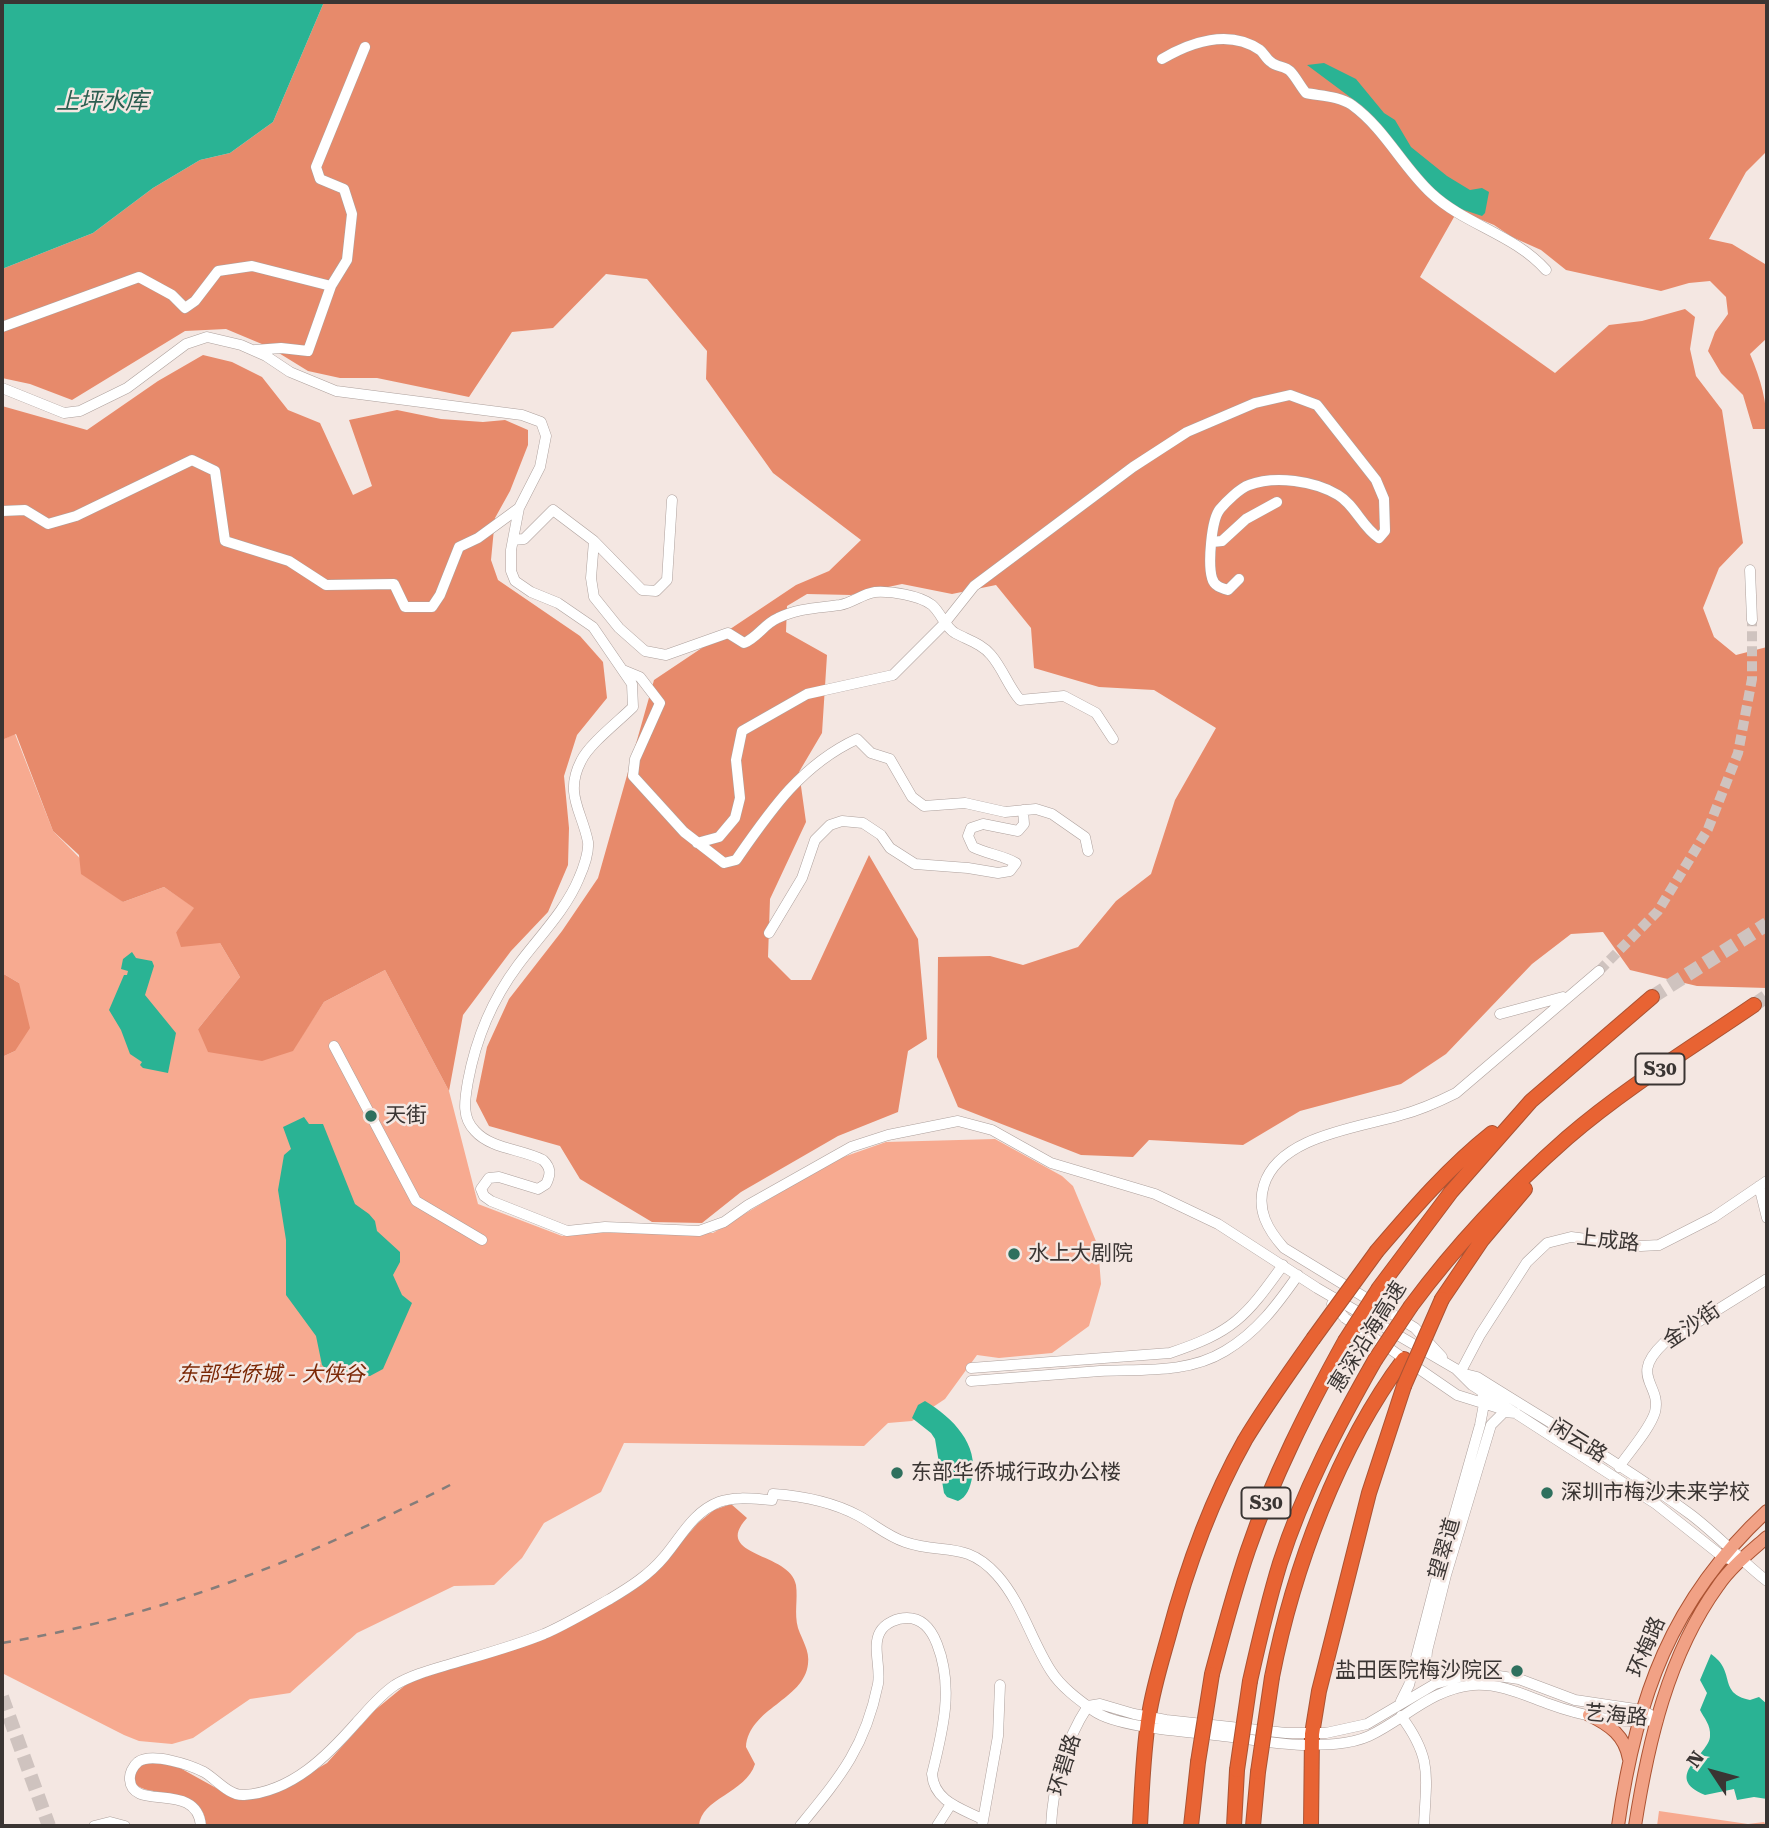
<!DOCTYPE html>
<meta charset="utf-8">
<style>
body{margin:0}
#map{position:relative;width:1769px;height:1828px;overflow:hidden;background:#f4e7e2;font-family:"Roboto Serif",serif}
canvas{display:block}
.frame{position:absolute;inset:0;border:4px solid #3a3533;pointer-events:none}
.north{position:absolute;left:1678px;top:1737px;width:70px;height:70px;-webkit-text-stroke:5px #f4e7e2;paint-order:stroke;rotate:306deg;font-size:19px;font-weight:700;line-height:28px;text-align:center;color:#3a3533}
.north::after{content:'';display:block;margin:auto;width:24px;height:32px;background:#3a3533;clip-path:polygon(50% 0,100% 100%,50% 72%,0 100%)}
</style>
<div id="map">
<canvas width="1769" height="1828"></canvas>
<div class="frame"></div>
<div class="north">N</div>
</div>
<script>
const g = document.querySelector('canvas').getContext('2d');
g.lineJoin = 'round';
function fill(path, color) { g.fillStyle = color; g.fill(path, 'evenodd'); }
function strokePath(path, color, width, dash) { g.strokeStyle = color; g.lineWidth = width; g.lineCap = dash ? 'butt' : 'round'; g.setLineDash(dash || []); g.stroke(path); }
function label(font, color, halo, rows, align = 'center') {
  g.font = font + ' "Roboto Serif","Noto Sans SC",serif'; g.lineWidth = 5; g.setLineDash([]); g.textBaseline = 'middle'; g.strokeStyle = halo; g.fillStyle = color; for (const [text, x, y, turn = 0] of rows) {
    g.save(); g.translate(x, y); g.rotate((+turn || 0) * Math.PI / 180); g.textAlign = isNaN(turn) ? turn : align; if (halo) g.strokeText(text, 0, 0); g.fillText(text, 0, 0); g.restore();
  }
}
const green = new Path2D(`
 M15,734L53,831L123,902L164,887L195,908L176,932L220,943L240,977L198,1029L292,1051L324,1002L385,970L449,1091L478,1204L562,1236L585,1232L713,1233L832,1161L886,1142L995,1139L1062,1176L1073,1186L1098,1246L1101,1284L1089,1326L1052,1353L999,1358L977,1355L945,1399L912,1421L888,1423L864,1446L624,1443L601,1492L544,1523L522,1558L494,1585L454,1586L357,1633L290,1693L250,1699L193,1738L172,1744L139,1741L124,1735L2,1673V1057L15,1051L19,983L2,973V740Z
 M1659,1811L1748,1824L1764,1822L1767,1826H1657Z`);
const forest = new Path2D(`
 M324,2H1767V151L1746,172L1709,239L1732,244L1765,264L1767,269V338L1750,354C1761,380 1767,401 1767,429H1753L1743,395L1721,373L1708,351L1715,332L1728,314L1726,297L1710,281L1689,283L1661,291L1566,270L1541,250L1512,237L1494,225L1458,210L1420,277L1555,373L1609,325L1642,321L1685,309L1695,317L1690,349L1696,376L1722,410L1743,543L1719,568L1703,608L1714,637L1736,655L1767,647V988L1697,986L1630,970L1603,932L1571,934L1532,964L1446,1054L1401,1084L1300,1111L1243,1145L1149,1140L1133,1157L1081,1155L958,1107L937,1057L938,957L990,956L1023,965L1078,947L1116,901L1151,874L1175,800L1216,728L1154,690L1099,687L1034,668L1031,628L996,585L952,594L902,584L851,595L807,594L787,606L786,632L827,655L822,733L799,772L806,822L770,899L768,957L791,980H811L869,855L918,939L927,1039L908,1051L898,1112L838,1136L741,1192L702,1223L652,1222L580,1179L560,1146L489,1126L476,1101L487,1047L509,999L562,931L598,878L654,680L796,585L829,571L861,540L773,473L706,379L707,351L647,279L606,274L553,328L512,332L469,397L377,378H340L308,371L269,347L226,329L185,331L72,400L30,384L2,378V269L93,233L153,188L200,160L230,153L273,122Z
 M203,355L232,362L262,377L288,410L320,423L353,495L372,486L349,420L397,410L441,419L483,422L505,420L528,430V445L510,491L495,518L491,560L498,580L580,636L603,662L607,698L577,735L564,776L569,828L568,865L548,912L511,951L463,1015L449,1091L385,970L324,1002L293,1051L262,1061L208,1052L198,1029L240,977L220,943L181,947L176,932L194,908L164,887L123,902L81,874L79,855L53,831L16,734L2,740V406L87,430L158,381Z
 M2,973L19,983L30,1028L15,1051L2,1057Z
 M731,1504L747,1518C711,1557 791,1552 796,1585C798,1600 794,1613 798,1628C802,1640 810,1651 808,1664C804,1700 749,1708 746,1747L755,1764C746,1793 701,1798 699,1826H206C205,1774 115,1809 137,1766L153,1761L180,1768L227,1794L288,1786L327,1763L375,1710L408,1683L564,1629L636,1588L656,1571L698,1523L714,1510Z`);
const water = new Path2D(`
 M2,2H324L273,122L230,153L200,160L153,188L93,233L2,269Z
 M1324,63L1356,79L1384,113L1395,120L1411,147L1447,176L1470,190L1482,188L1489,192L1485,213L1482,216L1461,209L1441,199L1354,100L1307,65Z
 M132,952L136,958L152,961L154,966L145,995L176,1033L168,1073L143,1068L140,1065L142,1062L130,1054L121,1030L109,1010L124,975H127L128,971L121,969L123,959Z
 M304,1117L309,1124H323L355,1204L369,1214L375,1221L377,1231L400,1252V1262L393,1275L402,1295L412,1303L383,1369L370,1376L332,1375L322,1365L316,1336L286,1295V1240L278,1190L284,1155L291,1149L283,1127Z
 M925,1401C953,1418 979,1444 972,1478C970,1488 967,1497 958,1501L947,1497L944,1493L935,1439L931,1433L912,1418L918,1405Z
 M1711,1654C1737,1672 1717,1693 1750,1700L1759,1697L1767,1704V1799L1754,1797L1737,1800L1734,1789L1705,1795C1661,1777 1710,1754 1710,1736C1711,1725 1704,1718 1700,1710L1707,1693L1700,1680Z`);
const minorTunnel = new Path2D(`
 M1599,971L1658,911L1708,829L1738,753L1752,679V620`);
const highwayTunnel = new Path2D(`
 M1652,997L1767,924
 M1754,1005L1767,996
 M2,1697L49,1826`);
const minor = new Path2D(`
 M1162,59C1191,42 1229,29 1260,50C1264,53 1266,59 1271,62C1276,67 1285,66 1290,71C1296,77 1300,86 1306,93C1321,96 1339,96 1352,105C1385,129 1402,166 1431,193C1465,225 1514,234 1546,270
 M2,327L139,277L172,295L185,308L195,301L218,271L252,266L331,286L347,260L352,214L344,189L320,179L316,167L365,47
 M255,350L281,348L308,351L331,286
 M2,388L64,413L80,411L127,388L186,344L207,337L241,345L266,356L290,372L336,391L522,415L541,422L546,436L540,467L519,508L511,550V571L515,581L531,592L558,603L593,627L632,684L633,707C619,721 589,744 581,761C564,794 582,811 588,842C589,852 583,869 579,878C566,910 538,938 518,965C492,1000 476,1038 468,1081C465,1099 461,1117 475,1131C491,1149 522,1149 543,1160C551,1168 551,1174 546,1184L538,1189L499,1177L489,1178L481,1189L484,1196L491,1201L567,1231L605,1227L699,1231L724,1222L748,1205L851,1147L888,1135L958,1121L992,1130L1051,1163L1155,1194L1218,1224L1317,1288L1456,1369L1472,1385L1656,1504L1723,1557L1729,1559
 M2,511L25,510L48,524L76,516L192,460L215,471L225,541L289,561L326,585L394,584L405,607H432L440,595L459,547L478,538L519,508
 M513,540L524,539L553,510L594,541L591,578L594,597L619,628L645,651L666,655L728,633L744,643C758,637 764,624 778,618C798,608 818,608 840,605C852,603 862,594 875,592C890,591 919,595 932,605C941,613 945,627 955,633C968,640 982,644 991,655C1003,669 1008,686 1020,700L1064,696L1096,713L1113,739
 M594,541L642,590L656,591L667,580L672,500
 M1212,542L1222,541L1246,519L1277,502
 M1750,570L1752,620
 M623,670L640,677L660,703L635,759L633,776L684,832L724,863L736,860C770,811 801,765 857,739L871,753L890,759L912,797L924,806L965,803L1005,812L1036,809L1052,814L1085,837L1088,851
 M697,843L719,837L735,818L740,798L736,760L742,731L807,694L893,675L943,625L974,586L1133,467L1187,432L1255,403L1290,395L1317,405L1376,480L1384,499L1385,531L1379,538C1362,527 1355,505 1338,495C1315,481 1275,475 1249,485C1240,488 1226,502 1220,509C1211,520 1208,564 1212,578C1214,586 1221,588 1228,590L1239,579
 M769,933L802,878L815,840L830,825L842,821L863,823L881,835L890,848L915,864L968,868L998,873L1010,871L1016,863C1002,855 987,854 973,847L968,836L971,828L983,824L1018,831L1024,824L1023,810
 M1500,1014L1563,997
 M334,1046L416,1201L482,1240
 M1759,1186L1767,1218
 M1332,1304L1345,1318L1457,1395L1505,1410
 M1442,1357L1415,1328L1284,1248C1268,1230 1256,1210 1264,1185C1279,1136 1358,1128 1401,1115C1420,1110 1438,1102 1456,1093L1599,971
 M971,1368L1170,1353C1233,1332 1245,1318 1283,1265
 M1460,1373L1480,1335L1527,1262L1547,1243L1571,1237L1641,1246L1659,1245L1714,1217L1767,1181
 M1461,1373L1477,1377C1548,1422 1622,1464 1690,1514C1718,1535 1740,1560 1767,1581
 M971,1381C1014,1378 1057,1374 1100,1371C1142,1369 1187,1374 1225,1351C1257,1332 1277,1305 1298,1275
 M1619,1467C1629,1452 1650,1429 1655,1412C1662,1384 1628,1377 1664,1343L1767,1279
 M1445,1680L1431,1674L1426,1664L1427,1651L1446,1575L1491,1425L1504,1412L1516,1413
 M1401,1701L1409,1685L1438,1573L1480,1425L1484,1404L1482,1391
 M1088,1706L1100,1704L1134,1714L1166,1720L1286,1733H1326L1367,1724L1435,1684L1463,1676L1492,1675L1519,1679L1575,1700L1642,1710L1658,1719
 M1401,1716C1433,1759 1426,1776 1424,1826
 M94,1826L110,1822L125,1826
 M201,1826C197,1780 132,1812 130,1780C129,1774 133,1766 138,1762C152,1752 190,1765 204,1772C216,1779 229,1796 244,1795C292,1792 328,1755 357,1722C369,1709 380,1695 395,1685C410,1676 427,1671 444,1666C477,1656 512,1647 544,1634C567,1624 588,1611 610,1599C630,1587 649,1575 664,1557C681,1537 693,1512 719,1502C735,1496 755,1499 772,1500L773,1494C803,1496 833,1502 859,1516C875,1525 889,1537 905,1542C942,1555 966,1540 997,1575C1022,1603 1031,1640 1051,1671C1061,1687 1079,1700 1094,1711C1118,1728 1192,1732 1223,1736C1249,1739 1275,1744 1302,1745C1324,1745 1349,1745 1369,1736C1405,1719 1431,1689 1473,1685C1500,1683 1524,1695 1549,1704C1579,1715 1626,1726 1658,1719
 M800,1826C840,1777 865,1748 878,1684C881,1668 872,1646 880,1632C885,1623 897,1618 907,1618C923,1618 932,1631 937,1644C954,1687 943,1730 932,1774C934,1801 960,1808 982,1819
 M937,1826L951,1804
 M982,1826L998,1736L1000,1685
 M1051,1826C1053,1784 1065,1741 1088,1706`);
const major = new Path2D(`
 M1589,1715C1610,1725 1625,1736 1629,1759
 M1618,1826C1636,1698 1671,1600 1767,1511
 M1635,1826C1648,1743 1668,1655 1718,1586C1731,1567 1750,1552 1767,1537`);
const highway = new Path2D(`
 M1377,1251C1413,1209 1449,1167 1492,1133
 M1379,1288L1451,1192L1531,1101L1652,997
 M1442,1299L1482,1240L1525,1189
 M1411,1306C1457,1244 1509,1189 1567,1138C1625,1088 1691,1048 1754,1005
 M1212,1674C1223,1633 1234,1591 1248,1550C1273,1477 1308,1408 1345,1341
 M1272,1677C1293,1570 1338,1447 1404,1359
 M1250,1681C1259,1641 1268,1602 1280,1563C1303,1491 1338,1425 1375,1360
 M1140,1826C1142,1789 1143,1752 1149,1715C1153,1689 1161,1663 1168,1638C1186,1570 1210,1502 1245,1440C1266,1405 1290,1372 1313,1339
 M1191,1826L1198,1762
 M1234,1826L1237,1770
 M1253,1826L1258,1772
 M1311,1826L1312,1734L1319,1691L1369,1493L1404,1386`);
const rail = new Path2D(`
 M2,1643C159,1617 311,1557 452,1484`);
const highwayBridge = new Path2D(`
 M1313,1339L1377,1251
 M1345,1341L1379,1288
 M1375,1360L1411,1306
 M1404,1386L1442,1299
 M1198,1762L1212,1674
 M1237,1770L1250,1681
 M1258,1772L1272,1677`);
const markers = [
 [371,1116,7,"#2f705e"],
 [1014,1254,7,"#2f705e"],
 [897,1473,7,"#2f705e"],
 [1547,1493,7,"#2f705e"],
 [1517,1671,7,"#2f705e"]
];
const shields = [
 [1660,1069,49],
 [1266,1503,49]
];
const shieldNames = [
 ["S30",1660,1069],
 ["S30",1266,1503]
];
const poiNames = [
 ["天街",385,1116],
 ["水上大剧院",1028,1254],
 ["东部华侨城行政办公楼",911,1473],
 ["深圳市梅沙未来学校",1561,1493],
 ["盐田医院梅沙院区",1503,1671,"right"]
];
const streetNames = [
 ["上成路",1608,1241,6],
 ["金沙街",1692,1326,-34],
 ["惠深沿海高速",1368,1337,-58],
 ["闲云路",1578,1441,32],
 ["望翠道",1445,1549,-74],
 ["环梅路",1647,1647,-67],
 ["艺海路",1616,1716,5],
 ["环碧路",1065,1765,-73]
];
const parkNames = [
 ["东部华侨城 - 大侠谷",271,1375]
];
const waterNames = [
 ["上坪水库",102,102]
];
fill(green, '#f7aa90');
fill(forest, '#e78a6b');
fill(water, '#2ab394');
strokePath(minorTunnel, '#cfc3bf', 10, [10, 5]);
strokePath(highwayTunnel, '#cfc3bf', 14, [14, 7]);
strokePath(minor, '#ada09c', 11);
strokePath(major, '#ab5333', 14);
strokePath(highway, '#ab5333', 16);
strokePath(minor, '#fff', 10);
strokePath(major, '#f1a185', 12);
strokePath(highway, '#e86333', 14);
strokePath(rail, '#857d7a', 2.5, [9, 9]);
strokePath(highwayBridge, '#ab5333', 16, []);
strokePath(highwayBridge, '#e86333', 14);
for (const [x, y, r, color] of markers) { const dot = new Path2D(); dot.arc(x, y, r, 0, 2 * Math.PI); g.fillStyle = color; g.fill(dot); strokePath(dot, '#f4e7e2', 2.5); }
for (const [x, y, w] of shields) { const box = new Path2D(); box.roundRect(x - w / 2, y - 15.5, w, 31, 5); g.fillStyle = '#f4e7e2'; g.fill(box); strokePath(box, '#3a3533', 2); }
label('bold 19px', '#3a3533', null, shieldNames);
label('21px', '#3a3533', '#f4e7e2', poiNames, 'left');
label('21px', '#3a3533', '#f4e7e2', streetNames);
label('italic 21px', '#7b2806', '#f4e7e2', parkNames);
label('italic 23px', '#2b5e50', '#f4e7e2', waterNames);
</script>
